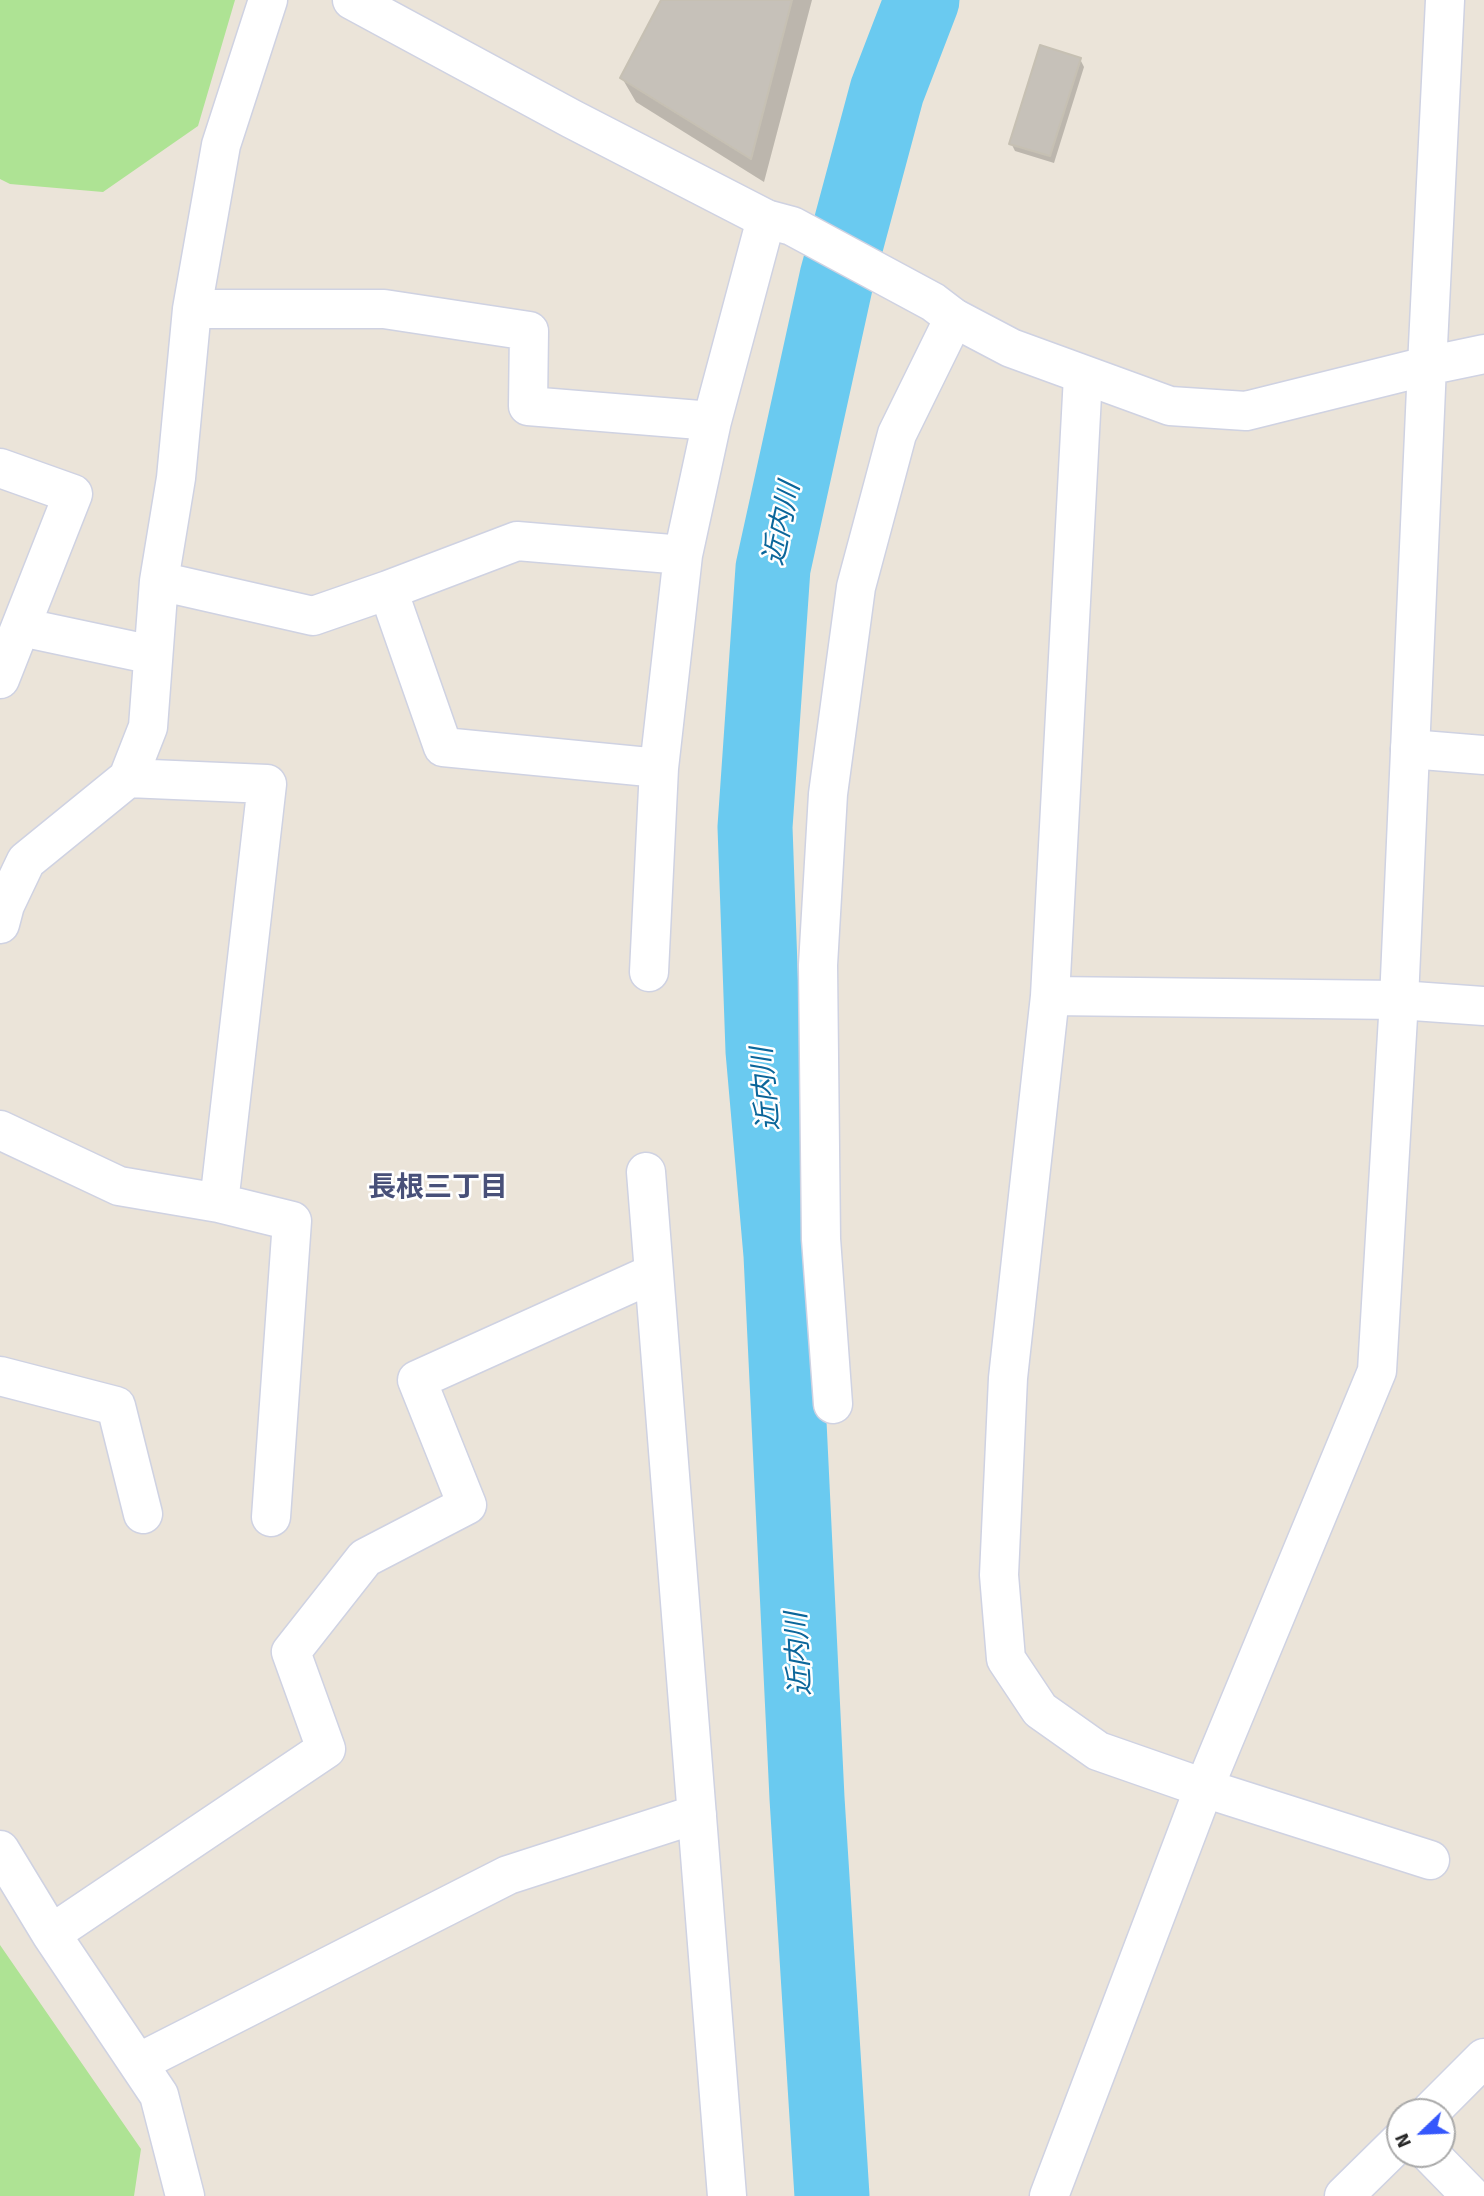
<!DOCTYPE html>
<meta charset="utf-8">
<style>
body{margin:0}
#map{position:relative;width:1484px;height:2196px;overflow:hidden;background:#ebe4d9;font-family:Signika,sans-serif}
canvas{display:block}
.north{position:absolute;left:1386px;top:2098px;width:70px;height:70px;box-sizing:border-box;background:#fff;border:2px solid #a9a9a9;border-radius:50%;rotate:247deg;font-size:19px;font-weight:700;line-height:28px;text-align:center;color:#282828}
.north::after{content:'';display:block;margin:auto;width:24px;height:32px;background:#3557fc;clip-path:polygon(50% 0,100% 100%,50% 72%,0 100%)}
</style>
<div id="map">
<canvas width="1484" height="2196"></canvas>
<div class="north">N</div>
</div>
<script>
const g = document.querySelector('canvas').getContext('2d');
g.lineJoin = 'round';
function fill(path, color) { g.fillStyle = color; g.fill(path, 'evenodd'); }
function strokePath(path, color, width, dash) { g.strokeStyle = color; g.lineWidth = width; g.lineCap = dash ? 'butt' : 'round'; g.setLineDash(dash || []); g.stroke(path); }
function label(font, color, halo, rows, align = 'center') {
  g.font = font + ' Signika,"Noto Sans JP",sans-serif'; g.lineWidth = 5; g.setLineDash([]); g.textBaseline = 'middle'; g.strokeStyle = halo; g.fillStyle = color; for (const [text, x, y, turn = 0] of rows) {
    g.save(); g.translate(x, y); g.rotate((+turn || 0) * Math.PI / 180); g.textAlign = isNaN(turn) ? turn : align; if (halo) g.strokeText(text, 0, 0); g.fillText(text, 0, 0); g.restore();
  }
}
const green = new Path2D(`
 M0,0H235L198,126L103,192L10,184L0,179Z
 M0,1945L141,2149L134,2196H0Z`);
const shadow = new Path2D(`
 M663,0H812L764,182L636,102L622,78Z
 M1080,59L1084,67L1054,163L1015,151L1011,143Z`);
const river = new Path2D(`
 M832,2196L807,1798L781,1255L763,1051L755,827L773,568L837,277L887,91L922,0`);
const building = new Path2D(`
 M661,0H792L751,159L620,78Z
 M1040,45L1081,58L1050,156L1009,144Z`);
const street = new Path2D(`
 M268,0L221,145L192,309L176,478L159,581L313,616L388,590L517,541L683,555
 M192,309H384L529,331L528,406L712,421
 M0,468L73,494L0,679
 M388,590L443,747L659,768
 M21,627L153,655
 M1410,749L1484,755
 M128,778L267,784L219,1203
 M0,924L5,905L26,861L128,778L148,727L159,581
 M649,972L659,768L683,555L712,421L766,219
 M1050,996L1083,376
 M0,1130L119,1186L219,1203L292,1221L271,1517
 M646,1172L727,2196
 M0,1376L116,1406L143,1514
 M833,1404L821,1239L818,965L828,794L856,587L897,434L954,318
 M0,1850L51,1934L159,2095L185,2196
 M1430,1860L1204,1788L1098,1751L1040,1710L1006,1659L999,1575L1008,1378L1050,996L1399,1000L1484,1006
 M51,1934L326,1749L291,1652L365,1558L467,1505L417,1380L654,1273
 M138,2063L508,1875L697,1814
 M1430,2112L1484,2058
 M1430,2154L1471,2196
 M1344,2196L1400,2141`);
const secondary = new Path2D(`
 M352,0L572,119L766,219L792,226L933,302L954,318L1011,348L1170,406L1246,411L1427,366L1484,354
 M1049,2196L1204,1788L1377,1371L1399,1000L1427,366L1445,0`);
const waterNames = [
 ["近内川",783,524,-78],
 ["近内川",767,1089,-95],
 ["近内川",800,1654,-93]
];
const neighbourhoodNames = [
 ["長根三丁目",438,1189]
];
fill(green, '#aee394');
fill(shadow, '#0003');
strokePath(river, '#6acaf0', 75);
fill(building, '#c6c1b9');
strokePath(building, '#c6c0b3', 2);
strokePath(street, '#cfd2e2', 41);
strokePath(secondary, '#cfd2e2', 41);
strokePath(street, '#fff', 38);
strokePath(secondary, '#fff', 38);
label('italic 28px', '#0b669a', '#fff', waterNames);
label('bold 28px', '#485079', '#fff', neighbourhoodNames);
</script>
